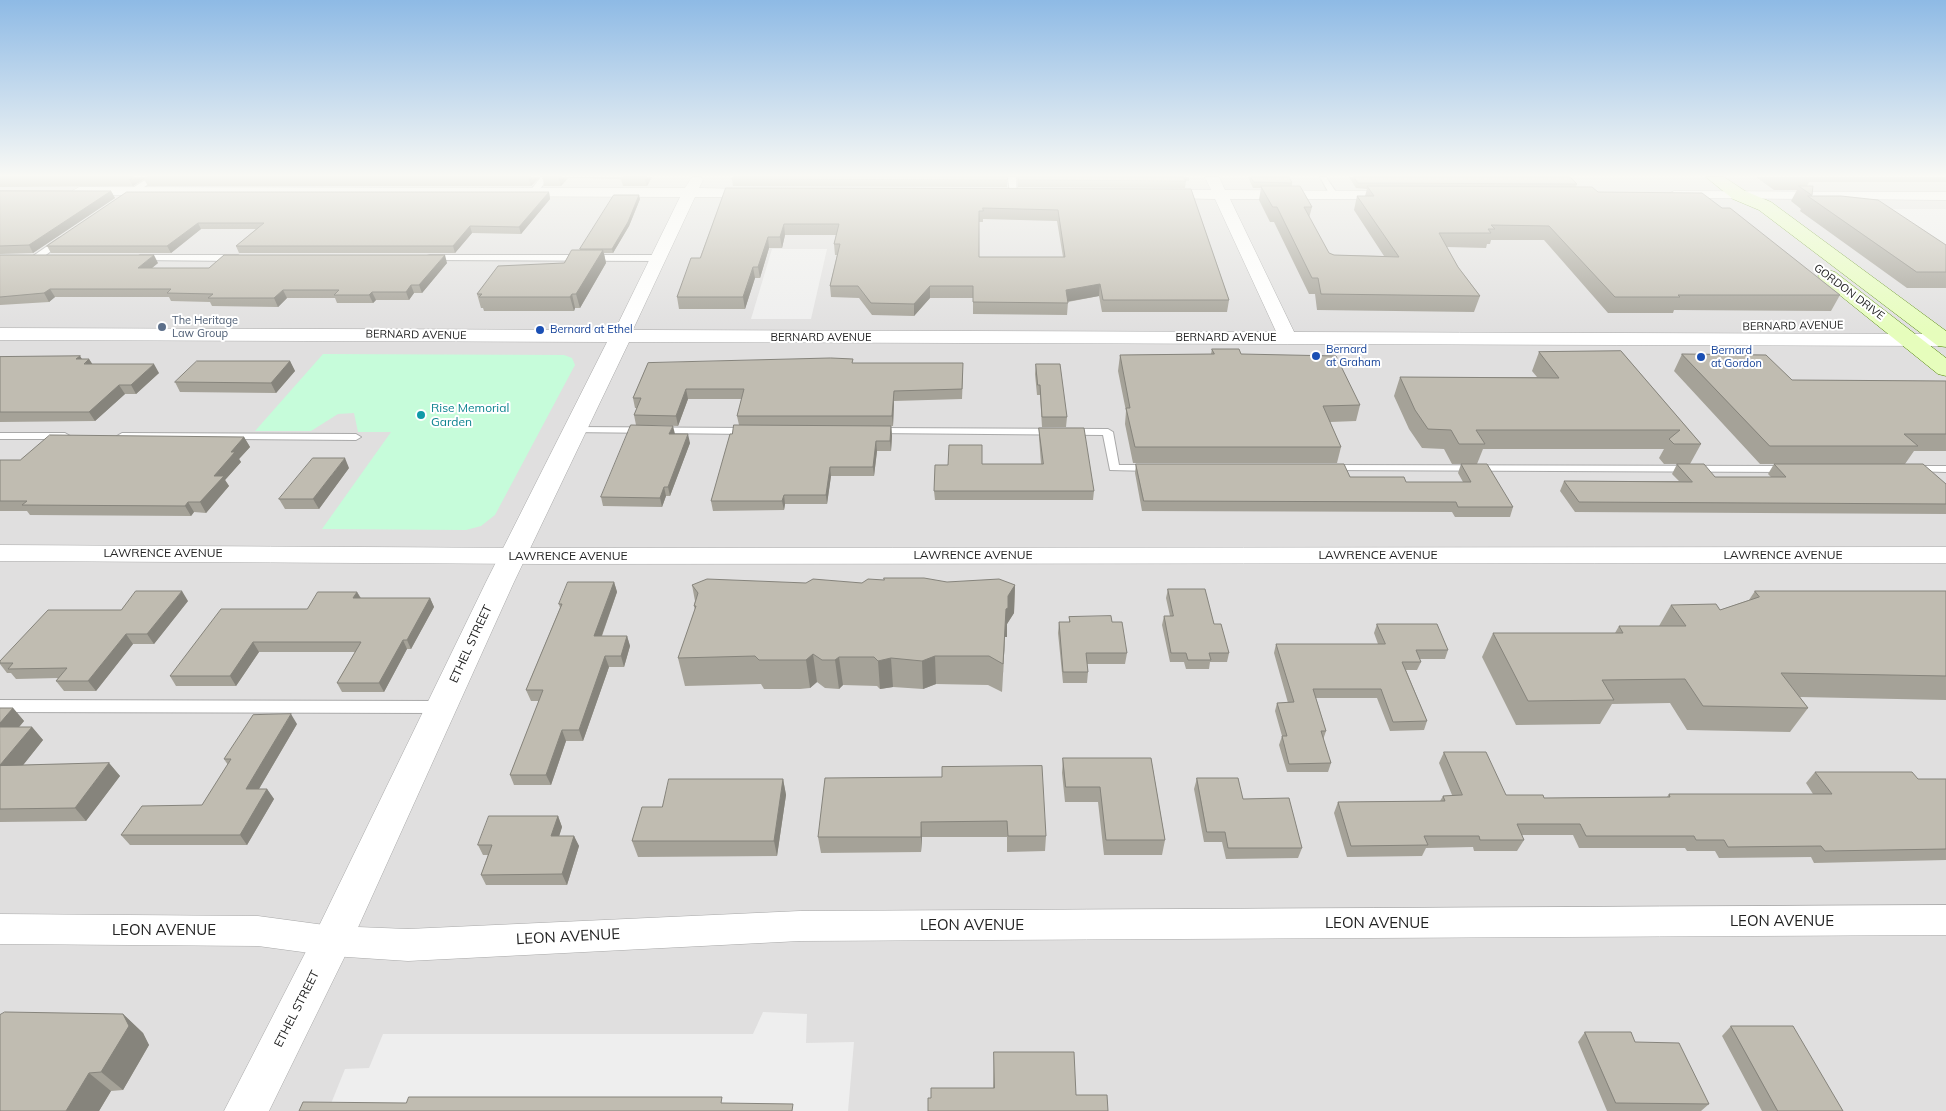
<!DOCTYPE html>
<style>
body{margin:0}
canvas{display:block;background:#f2f2e8}
</style>
<canvas width="1946" height="1111"></canvas>
<script>
const g = document.querySelector('canvas').getContext('2d');
g.lineJoin = 'round';
function fill(path, color) { g.fillStyle = color; g.fill(path, 'evenodd'); }
function strokePath(path, color, width, dash) { g.strokeStyle = color; g.lineWidth = width; g.lineCap = dash ? 'butt' : 'round'; g.setLineDash(dash || []); g.stroke(path); }
function label(font, color, halo, rows, align = 'center') {
  g.font = font + ' Mulish,sans-serif'; g.lineWidth = 4; g.setLineDash([]); g.textBaseline = 'middle'; g.strokeStyle = halo; g.fillStyle = color; for (const [text, x, y, turn = 0] of rows) {
    g.save(); g.translate(x, y); g.rotate((+turn || 0) * Math.PI / 180); g.textAlign = isNaN(turn) ? turn : align; if (halo) g.strokeText(text, 0, 0); g.fillText(text, 0, 0); g.restore();
  }
}
const residential = new Path2D(`
 M0,177H1946V1111H0Z`);
const park = new Path2D(`
 M323,354L564,355L572,358L575,365L495,515L481,526L466,530L322,529L391,432H358L354,413L338,414L311,431H255Z`);
const parking = new Path2D(`
 M1864,209H1946V263Z
 M772,249H827L811,319H751Z
 M763,1012L807,1014L806,1043L854,1042L848,1111H328L345,1069L369,1068L383,1034H753Z`);
const service = new Path2D(`
 M150,177H158L129,198H123V194Z
 M541,177H549L537,193H531L530,191Z
 M1008,177H1016L1017,196L1010,194Z
 M1320,177H1326L1338,195L1337,197H1331Z
 M59,238L66,240L39,260H33V256Z
 M140,255H238L242,258L238,261L137,260L136,258Z
 M430,255H658L662,258L658,261L427,260V256Z
 M573,427L748,428L753,431L748,434L569,432L568,430L569,428Z
 M876,428L1108,429L1113,432L1119,465H1151L1157,468L1151,471L1110,470L1103,435L872,433L871,431Z
 M0,433H65L70,436L65,439H0Z
 M122,433L356,434L361,437L356,440L118,438L117,436Z
 M1328,465L1788,466L1794,469L1788,472L1324,470L1322,468Z
 M1913,466H1946V472L1909,471L1907,469L1909,467Z
 M0,700L441,701L446,703L448,707L446,711L441,713L0,712Z`);
const minor = new Path2D(`
 M692,177H701L703,180L699,188L756,189L763,193L756,197H695L629,338L626,342H614L611,338L680,197L79,195L72,191L79,187L685,188Z
 M1205,177H1219L1225,190L1398,191L1405,195L1398,199H1230L1297,338L1294,342H1282L1279,338L1215,199L1159,198L1152,194L1159,190H1211Z
 M1674,191L1946,192V200L1669,198L1667,195Z
 M0,545L541,548L1946,547V563L541,564L0,561Z
 M1946,905V935L800,941L408,961L332,956L258,946L0,944V914L258,916L332,926L408,929L800,911Z`);
const tertiary = new Path2D(`
 M0,328L1946,334V346L629,342L514,582L346,954L269,1111H224L318,928L486,582L607,342L0,340Z`);
const secondary = new Path2D(`
 M1706,177H1724L1745,191L1771,202L1946,331V347L1938,346L1759,210L1733,199Z
 M1828,270L1835,272L1946,358V376L1938,374L1821,280L1818,276L1821,272Z`);
const wall = new Path2D(`
 M0,177H540L531,186H148L144,179L145,178L133,186L0,187Z
 M544,177H652L647,186H623L621,179L568,178L561,186H544L543,179Z
 M1008,177L1007,187L733,186L732,179Z
 M1017,177H1189V181H1186L1185,188L1018,187Z
 M1248,177H1289L1292,183V186L1312,207L1309,218L1329,253L1334,255L1384,256L1354,210L1357,196H1365L1367,189L1356,188L1349,177H1570L1577,184L1576,187L1598,192L1722,208L1840,295L1831,311L1674,310L1673,313H1608L1544,240H1491L1490,244H1487L1486,248L1447,247L1458,267L1480,296L1474,312L1317,310L1315,294H1309L1274,222H1270L1259,200L1261,188H1253Z
 M1756,177H1946V182H1809L1807,186L1812,195V196L1946,245V288H1907L1800,211L1801,209L1791,201L1797,190H1774Z
 M726,188L1191,189L1229,300L1227,312H1102L1099,296L1068,302L1067,315L973,314V298H930L914,316L872,315L859,298L831,297L830,286L837,255H835L834,244L836,235H785L782,248H769L760,278H755L745,309H679L677,297L700,258ZM983,219L1057,221L1063,257H979V222H983Z
 M0,190L111,191L115,198L33,253L0,254Z
 M127,192H549L550,199L521,234L472,233L455,253H239L236,246L256,229H201L171,253H51L47,246Z
 M640,199L629,226L613,253H604L606,263L580,308H575L574,311H484L483,308H481L477,294L564,263L580,250V249Z
 M0,255L158,263L152,268H209L447,263L422,293H414L409,300H376L373,303H337L335,298H287L278,307L212,306L210,302L171,301L169,297H55L49,302L0,305Z
 M1212,349L1241,354L1360,405L1356,421L1330,422L1341,447L1337,463H1133L1125,424L1126,411L1118,371L1120,355L1211,354Z
 M1621,351L1701,444L1690,464H1664L1659,458L1664,449H1483L1477,464H1452L1444,449L1422,448L1409,429L1394,396L1400,377H1537L1532,371L1539,352Z
 M1682,354L1792,380L1946,381V451H1914L1905,464H1760L1674,371Z
 M80,356L82,359H89L92,364L159,373L136,394H125L95,421L0,422V357Z
 M290,361L295,371L276,393L180,392L175,382Z
 M648,363H853L963,373L962,399L894,401L893,426H891L892,436L891,451H877L874,476H831L827,504H785L784,510L713,511L711,501L732,434L739,425L737,416L742,399H688L678,426L649,425L675,434L690,443L670,496H666L662,507L603,506L601,497L636,425L634,415L637,408H635L633,398Z
 M1036,364L1067,417L1066,427H1042L1040,395H1037L1035,374Z
 M1039,428L1094,491L1093,500H935L934,491L982,464H1041L1039,437Z
 M244,437L250,447L239,459L241,462L225,480L229,486L206,513L194,512L191,516L30,515L27,511H0V460H20Z
 M1136,464L1350,477L1406,482H1463L1458,473L1461,464L1513,507L1510,517H1455L1452,512L1142,511L1135,473Z
 M1677,464L1715,477H1771L1768,474L1774,464L1946,484V514L1575,512L1560,491L1564,481H1679L1672,474Z
 M349,468L319,509H285L279,499Z
 M614,582L617,592L602,636H627L630,646L624,667H609L583,741H566L551,785H514L510,775L539,701H531L526,690L560,608L559,604Z
 M947,582L1015,585L1014,613L1007,624V637H1005L1002,692L988,685L936,684L923,689L893,687L880,689L877,686L843,685L839,689L825,688L817,682L810,688L800,689H764L761,684L685,686L678,658L695,610L694,606L695,601L692,585L806,583H862Z
 M1168,589L1214,624L1229,653L1227,662H1210L1209,669H1186L1184,662H1170L1162,625L1164,616H1170L1166,598Z
 M1755,591H1946V700L1800,697L1808,708L1790,732L1687,730L1670,703L1612,704L1600,724L1516,725L1482,657L1493,633H1615L1619,626H1659L1671,605L1720,610L1749,600Z
 M357,592L361,598H430L434,607L411,649H407L384,692H342L337,683L355,652H259L236,686H176L170,676L307,609Z
 M188,601L154,644H133L96,691H64L56,681L58,678L16,679L11,673H7L0,664V661L121,610Z
 M1069,617L1112,622L1127,653L1125,664H1087L1088,672L1087,683H1063L1058,633L1059,622H1069Z
 M1377,624L1448,650L1445,659H1419L1421,662L1417,670H1406L1427,721L1424,730L1390,731L1377,698H1316L1326,731L1323,740L1331,763L1328,772H1287L1279,745L1282,736L1275,711L1277,703H1288L1274,653L1276,644H1378L1374,633Z
 M0,708H13L24,721L19,727H32L43,740L23,765L109,763L120,776L86,821L0,822Z
 M297,724L259,789H267L274,799L247,845H130L121,835L202,805L228,765L224,759Z
 M1444,752L1506,795L1544,798L1667,797L1669,794H1813L1806,783L1815,772L1918,779H1946V860L1814,863L1811,857L1719,858L1715,851H1687L1685,848H1579L1573,835H1522L1524,840L1517,851H1474L1473,847L1426,848L1422,856L1347,857L1334,813L1338,802L1440,801L1443,796L1452,795L1439,763Z
 M1063,758H1151L1165,840L1162,855H1104L1098,802H1065L1062,773Z
 M942,777L1046,836L1045,851L1007,852V837H922L921,852L821,853L818,837Z
 M1197,778L1243,799L1302,848L1298,858L1226,859L1222,842H1204L1194,789Z
 M783,779L786,795L777,856L638,857L632,841L662,807Z
 M558,816L562,827L559,836H574L579,846L567,885H486L481,875L488,855H483L478,845Z
 M123,1014L143,1033L149,1045L123,1090L111,1091L99,1111H0Z
 M1731,1026L1843,1111H1762L1722,1036Z
 M1585,1032L1635,1042L1709,1104L1701,1111H1607L1578,1042Z
 M994,1052L1076,1095L931,1098L993,1088Z`);
const shadedWall = new Path2D(`
 M133,177H148L133,186L129,179Z
 M531,177H540L531,186L529,179Z
 M561,177H567L568,178L561,186L559,179Z
 M647,177H652L647,186L645,179Z
 M111,191L115,198L33,253L29,245Z
 M549,192L550,199L521,234L519,227Z
 M639,195L640,199L629,226L613,253L612,249Z
 M198,223L201,229L171,253L167,246Z
 M784,224L785,235L782,248L780,237Z
 M470,226L472,233L455,253L453,246Z
 M768,237L769,248L760,278L758,267Z
 M603,250L606,263L580,308L576,294Z
 M154,255L158,263L142,276L138,268Z
 M445,255L447,263L422,293L419,285Z
 M753,267L755,278L745,309L743,297Z
 M1100,284L1099,296L1065,302L1066,290Z
 M411,285L414,293L409,300L406,292Z
 M930,286V298L914,316V304Z
 M50,289L55,297L49,302L44,293Z
 M283,290L287,298L278,307L274,298Z
 M372,292L376,300L373,303L369,295Z
 M572,294L575,308L574,311L570,297Z
 M80,356L84,363L89,359L95,368L76,359Z
 M290,361L295,371L276,393L271,383Z
 M154,364L159,373L136,394L131,385Z
 M119,385L125,394L95,421L89,412Z
 M686,389L688,399L678,426L676,416Z
 M894,391V401L893,426L892,416Z
 M673,426L675,434H669Z
 M891,426L892,436L891,451L890,441Z
 M688,434L690,443L670,496L668,487Z
 M244,437L250,447L239,459L241,462L225,480L229,486L206,513L200,502L214,476L231,452Z
 M876,441L877,451L874,476L873,467Z
 M345,458L349,468L319,509L313,499Z
 M830,467L831,476L827,504L826,495Z
 M664,487L666,496L662,507L660,498Z
 M784,495L785,504L784,510L782,501Z
 M188,502L194,512L191,516L185,506Z
 M614,582L617,592L598,646L594,636Z
 M1015,585L1014,613L1007,624V637H1005L1002,692L1006,609L1008,596Z
 M182,591L188,601L154,644L147,634Z
 M357,592L362,601L353,598Z
 M430,598L434,607L411,649L407,640Z
 M126,634L133,644L96,691L88,681Z
 M627,636L630,646L624,667L621,656Z
 M403,640L407,649L384,692L379,683Z
 M253,642L259,652L236,686L230,676Z
 M813,654L817,682L810,688L806,660Z
 M605,656L609,667L583,741L579,730Z
 M935,656L936,684L923,689L922,661Z
 M839,657L843,685L839,689L835,660Z
 M891,658L893,687L880,689L878,661Z
 M13,708L24,721L8,740L0,731V723Z
 M291,714L297,724L253,799L246,789Z
 M32,727L43,740L12,779L0,766V765Z
 M562,730L566,741L551,785L546,775Z
 M109,763L120,776L86,821L75,808Z
 M783,779L786,795L777,856L774,841Z
 M267,789L274,799L247,845L240,835Z
 M558,816L562,827L556,846L551,836Z
 M921,822L922,837L921,852Z
 M574,836L579,846L567,885L562,874Z
 M123,1014L143,1033L149,1045L123,1090L101,1072Z
 M89,1073L111,1091L99,1111H66Z`);
const building = new Path2D(`
 M0,177H133L129,179H0Z
 M147,177H531L529,179H144Z
 M544,177H561L559,179H543Z
 M623,177H647L645,179H621Z
 M733,177H1008L1007,180L732,179Z
 M1018,177H1184L1186,181L1019,180Z
 M1251,177H1289L1292,183L1254,182Z
 M1354,177H1570L1577,184L1358,183Z
 M1261,186H1300L1312,207H1304L1329,253L1334,255L1399,257L1357,196H1374L1367,186L1592,187L1598,192L1702,193L1722,208H1730L1840,295H1678L1680,297H1615L1549,226L1491,225L1495,229H1488L1491,233H1439L1458,267L1480,296L1321,294L1318,278H1312L1277,207H1273Z
 M1799,186H1813L1812,195Z
 M726,188L1191,189L1229,300H1103L1100,284L1066,290L1068,303L973,302V286H930L914,304L871,303L858,286H830L840,244H834L839,224H784L780,237H768L758,267H753L743,297H677L691,258H700ZM983,208L1058,210L1065,257H979V211H983Z
 M0,191H111L29,245L0,246Z
 M127,192H549L519,227L470,226L453,246H236L264,223H198L167,246H47Z
 M614,195H639L628,222L612,249H580Z
 M1808,196H1841L1878,200L1946,245V272H1917Z
 M572,250H603L576,294H572L570,297H479L482,294H477L498,266L564,263Z
 M0,255H154L138,268H209L224,255H445L419,285H411L406,292H372L369,295H334L339,290H283L274,298H208L213,294L167,293L171,289H50L44,293L0,297Z
 M1212,349H1239L1241,354L1336,356L1360,405L1323,406L1341,447H1135L1126,408H1130L1120,355L1214,354Z
 M1621,351L1701,444H1674L1669,439L1680,430H1476L1485,444H1459L1451,430L1428,429L1415,410L1400,377L1559,378L1539,352Z
 M1682,354L1766,355L1792,380L1946,381V434H1904L1918,446H1770Z
 M80,356L76,359H89L84,364H154L131,385H119L89,412H0V357Z
 M831,358L853,359L852,363H963L962,389L894,391L892,416H737L744,389H686L676,416L634,415L641,398H633L648,363Z
 M197,361H290L271,383L175,382Z
 M1036,364H1060L1067,417H1042L1040,385H1038Z
 M631,425L673,426L669,434H688L668,487H664L660,498L601,497Z
 M734,425L891,426L890,441H876L873,467H830L826,495H784L782,501H711L730,434H732Z
 M1039,428H1084L1094,491H934L935,465H948L949,445H982V464H1043Z
 M50,435L244,437L231,452H235L214,476H224L200,502H188L185,506L22,505L27,501H0V460H20Z
 M313,458H345L313,499H279Z
 M1136,464H1344L1350,477H1404L1406,482H1471L1461,464H1487L1513,507H1458L1456,502L1144,501Z
 M1677,464H1704L1715,477H1786L1774,464H1923L1946,484V504L1579,502L1564,481L1692,482Z
 M884,578H924L947,582L999,579L1015,585L1008,596V608L1006,609L1003,664L989,656H935L922,661L891,658L878,661L874,657H839L835,660H822L813,654L806,660H759L755,656L678,658L696,606H694L698,593L692,585L707,579L806,583L813,579L862,583L868,579L884,580Z
 M568,582H614L594,636H627L621,656H605L579,730H562L546,775H510L543,690H526L562,604H559Z
 M1168,589H1205L1214,624H1221L1229,653H1209L1211,660H1188L1186,653H1171L1164,616H1173Z
 M136,591H182L147,634H126L88,681H56L67,668L8,669L13,663H0V661L48,610H121Z
 M1755,591H1946V676L1781,673L1808,708L1703,706L1685,679L1602,680L1614,700L1528,701L1493,633H1623L1619,626H1686L1671,605L1716,604L1720,610L1759,597Z
 M318,592H357L353,598H430L407,640H403L379,683H337L361,642H253L230,676H170L221,609H307Z
 M1111,616L1112,622H1122L1127,653H1086L1088,672H1063L1059,622H1070L1069,617Z
 M1377,624H1437L1448,650H1416L1421,662H1402L1427,721L1393,722L1381,689H1313L1326,731H1321L1331,763L1289,764L1282,736H1287L1277,703L1294,702L1276,644H1385Z
 M0,708H13L0,723Z
 M291,714L246,789H267L240,835H121L142,806L202,805L231,759H224L253,715Z
 M0,727H32L0,765Z
 M1444,752H1486L1506,795H1543L1544,798L1670,797L1669,794H1832L1815,772H1912L1918,779H1946V849L1825,851L1821,846L1728,847L1724,840H1696L1694,836H1586L1580,824H1517L1524,840H1480L1479,836H1424L1428,845L1351,846L1338,802L1445,801L1443,796L1462,795Z
 M1063,758H1151L1165,840H1106L1100,787H1066Z
 M109,763L75,808L0,809V766Z
 M1042,766L1046,836H1008L1007,821L921,822V837H818L825,778L942,777V767Z
 M1197,778H1238L1243,799L1289,798L1302,848H1228L1225,832H1207Z
 M669,779H783L774,841H632L642,807H662Z
 M489,816H558L551,836H574L562,874L481,875L492,845H478Z
 M5,1012L123,1014L129,1026L101,1072L89,1073L66,1111H0V1015Z
 M1731,1026H1793L1843,1111H1778Z
 M1585,1032H1631L1635,1042L1679,1043L1709,1104L1616,1103Z
 M994,1052H1074L1076,1095H1107L1108,1111H928V1098H931V1088H994Z
 M409,1097H722L721,1103L793,1104L792,1111H299L303,1102L406,1103Z`);
const markers = [
 [162,327,5,"#5c6f8a"],
 [540,330,5,"#1a4fb4"],
 [1316,356,5,"#1a4fb4"],
 [1701,357,5,"#1a4fb4"],
 [421,415,5,"#0f9aa8"]
];
const farStreetnames = [
 ["GORDON DRIVE",1849,292,37],
 ["BERNARD AVENUE",1793,326,-1],
 ["BERNARD AVENUE",416,335,1],
 ["BERNARD AVENUE",821,338],
 ["BERNARD AVENUE",1226,338]
];
const farServicenames = [
 ["The Heritage",172,321],
 ["Law Group",172,334]
];
const farTransitnames = [
 ["Bernard at Ethel",550,330],
 ["Bernard",1326,350],
 ["at Graham",1326,363],
 ["Bernard",1711,351],
 ["at Gordon",1711,364]
];
const cultureNames = [
 ["Rise Memorial",431,408],
 ["Garden",431,422]
];
const streetNames = [
 ["LAWRENCE AVENUE",163,553],
 ["LAWRENCE AVENUE",973,555],
 ["LAWRENCE AVENUE",1378,555],
 ["LAWRENCE AVENUE",1783,555],
 ["LAWRENCE AVENUE",568,556],
 ["ETHEL STREET",471,644,-65],
 ["ETHEL STREET",297,1009,-63]
];
const nearStreetnames = [
 ["LEON AVENUE",1782,921],
 ["LEON AVENUE",1377,923],
 ["LEON AVENUE",972,925],
 ["LEON AVENUE",164,930],
 ["LEON AVENUE",568,937,-3]
];
fill(residential, '#e0dfdf');
fill(park, '#c6fcda');
fill(parking, '#eee');
strokePath(service, '#a9a9a9', 2);
strokePath(minor, '#a9a9a9', 1);
strokePath(tertiary, '#a9a9a9', 1);
strokePath(secondary, '#4d8200', 1);
fill(service, '#fff');
fill(minor, '#fff');
fill(tertiary, '#fff');
fill(secondary, '#e6fdbc');
fill(wall, '#a5a298');
fill(shadedWall, '#86847c');
fill(building, '#c0bcb1');
strokePath(building, '#86847c', 1);
const sky = g.createLinearGradient(0, 0, 0, 332);
sky.addColorStop(0, '#8ebae5');
sky.addColorStop(0.53, '#f9f9f5');
sky.addColorStop(1, '#f9f9f500');
g.fillStyle = sky;
g.fillRect(0, 0, 1946, 332);
for (const [x, y, r, color] of markers) { const dot = new Path2D(); dot.arc(x, y, r, 0, 2 * Math.PI); g.fillStyle = color; g.fill(dot); strokePath(dot, '#fff', 2); }
label('11px', '#222', '#fff', farStreetnames);
label('11px', '#4e5e75', '#fff', farServicenames, 'left');
label('11px', '#164399', '#fff', farTransitnames, 'left');
label('12px', '#0d838f', '#fff', cultureNames, 'left');
label('12px', '#222', '#fff', streetNames);
label('15px', '#222', '#fff', nearStreetnames);
</script>
